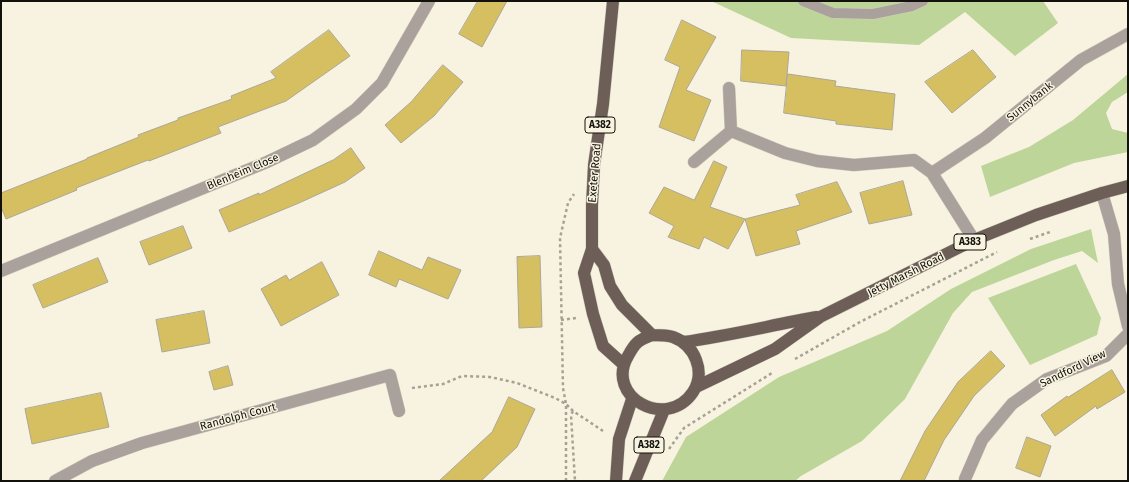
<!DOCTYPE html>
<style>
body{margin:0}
#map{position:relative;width:1129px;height:482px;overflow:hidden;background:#f7f3e0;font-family:"Fira Sans",sans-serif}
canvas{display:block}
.frame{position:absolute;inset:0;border:2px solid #12110b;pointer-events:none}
</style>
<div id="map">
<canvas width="1129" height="482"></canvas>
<div class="frame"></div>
</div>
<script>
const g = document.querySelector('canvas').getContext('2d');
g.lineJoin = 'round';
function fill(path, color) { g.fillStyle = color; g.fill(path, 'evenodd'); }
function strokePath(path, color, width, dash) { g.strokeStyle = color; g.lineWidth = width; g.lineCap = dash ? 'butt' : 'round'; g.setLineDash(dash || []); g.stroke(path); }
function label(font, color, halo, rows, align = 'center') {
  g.font = font + ' "Fira Sans",sans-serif'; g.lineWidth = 3; g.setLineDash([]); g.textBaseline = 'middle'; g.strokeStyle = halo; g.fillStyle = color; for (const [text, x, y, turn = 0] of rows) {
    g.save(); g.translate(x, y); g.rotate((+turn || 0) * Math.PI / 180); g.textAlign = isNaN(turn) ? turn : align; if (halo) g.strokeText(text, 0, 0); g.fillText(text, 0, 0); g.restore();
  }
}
const green = new Path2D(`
 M711,1H1043L1058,23L1015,56L965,12L919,45L791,38Z
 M1128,74V92L1112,102L1106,113L1112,129L1128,133V152L1074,163L990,197L981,166L1029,147L1073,120Z
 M1091,229L1098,263L1082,251L1054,260L972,292L953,313L905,399L862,441L801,476L795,481H662L686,437L779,377L887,331L951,289L1031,249Z
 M1076,264L1101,318L1097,335L1030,365L988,298Z`);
const building = new Path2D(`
 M478,1H507L482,47L459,34Z
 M682,20L716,37L686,90L711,100L694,141L659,127L680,67L665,60Z
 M329,30L350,56L286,101L218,127L221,133L149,161L148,160L76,188L77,190L6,219L1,207V193L87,159V158L139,137L138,135L178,120V118L232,99L231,96L276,78L271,72Z
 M742,50L789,52L786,86L741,81Z
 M973,50L996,77L952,113L925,82Z
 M443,65L463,82L434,116L401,143L385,125L411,102Z
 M788,74L836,81L835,86L895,94L892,130L836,124V121L784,113Z
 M351,148L365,168L345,182L299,203L229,232L219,210L259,193V195L333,160Z
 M714,161L727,167L710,207L745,219L728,249L704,237L699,249L668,237L674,226L649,213L664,187L694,200Z
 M903,181L912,215L869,224L860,193Z
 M837,182L852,212L796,231L800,244L756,256L745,219L800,205L796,195Z
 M183,226L192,248L149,265L140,242Z
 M379,251L422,270L428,257L461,270L448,299L399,279L396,287L369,275Z
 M540,256L542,327L519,328L517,257Z
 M98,258L108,282L43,308L33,285Z
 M322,262L339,295L281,326L261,289L286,275L289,280Z
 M204,311L210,343L162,352L156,320Z
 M991,351L1005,366L974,396L944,440L924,481H900L925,431L958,382Z
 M228,366L233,385L214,390L209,372Z
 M1112,370L1125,392L1097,409L1096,406L1055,436L1041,415L1067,396L1068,397Z
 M101,393L109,427L32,444L25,409Z
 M509,397L535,409L517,447L481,481H439L492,432Z
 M1027,437L1051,446L1040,477L1016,468Z`);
const path = new Path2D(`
 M1030,239L1050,232
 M561,320L576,318
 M795,359L860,322L997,252
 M412,388L443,384L462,376L490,377L517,383L555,398L566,404L573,411L603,431
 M573,411L571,415L575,481
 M669,449L684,428L772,373
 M566,481V404L563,388L560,238L568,203L574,194`);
const lane = new Path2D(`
 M803,1L833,13L873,14L912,6L923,1`);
const street = new Path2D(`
 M729,88L731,131L785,153L817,161L854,165L914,160L932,173L974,240
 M694,162L731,131
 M932,173L985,138L1081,60L1128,34
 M1102,193L1114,234L1118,284L1128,326
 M1,271L267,162L313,140L356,109L382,83L429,1
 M55,481L92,461L142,443L390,375L399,411
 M965,481V479L982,440L1012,404L1047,379L1106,356L1128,334`);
const primary = new Path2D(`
 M613,1L603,104L594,165L592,205V249L584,273L593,314L603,346L623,364
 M592,249L604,265L610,286L622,305L652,335
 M652,335C658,335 667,335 673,337C695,345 706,372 693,392C667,431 604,397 628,356C635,343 638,340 652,335Z
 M683,342C728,336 772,325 817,317
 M696,387L775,349L820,317L974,240L1036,215L1102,193L1128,186
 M616,481L619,439L632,399
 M635,481L664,410`);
const shields = [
 [600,125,30],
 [970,242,32],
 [649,445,30]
];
const shieldNames = [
 ["A382",600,125],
 ["A383",970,242],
 ["A382",649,445]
];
const streetNames = [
 ["Sunnybank",1030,102,-39],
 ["Blenheim Close",243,172,-23],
 ["Exeter Road",595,173,-85],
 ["Jetty Marsh Road",906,275,-27],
 ["Sandford View",1073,369,-26],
 ["Randolph Court",238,417,-15]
];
fill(green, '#bdd599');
fill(building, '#d6bf60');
strokePath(building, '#aba796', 1);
strokePath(lane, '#d2cfbe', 11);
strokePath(street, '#d2cfbe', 13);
strokePath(primary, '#d2cfbe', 13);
strokePath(path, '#a4a293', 2.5, [3, 3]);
strokePath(lane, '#aaa19d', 10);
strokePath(street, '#aaa19d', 12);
strokePath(primary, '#6d5f58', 12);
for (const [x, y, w] of shields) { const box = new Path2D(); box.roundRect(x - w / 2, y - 8, w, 16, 3); g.fillStyle = '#f7f3e0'; g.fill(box); strokePath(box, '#12110b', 1); }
label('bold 10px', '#12110b', null, shieldNames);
label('11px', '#12110b', '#f7f3e0', streetNames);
</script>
